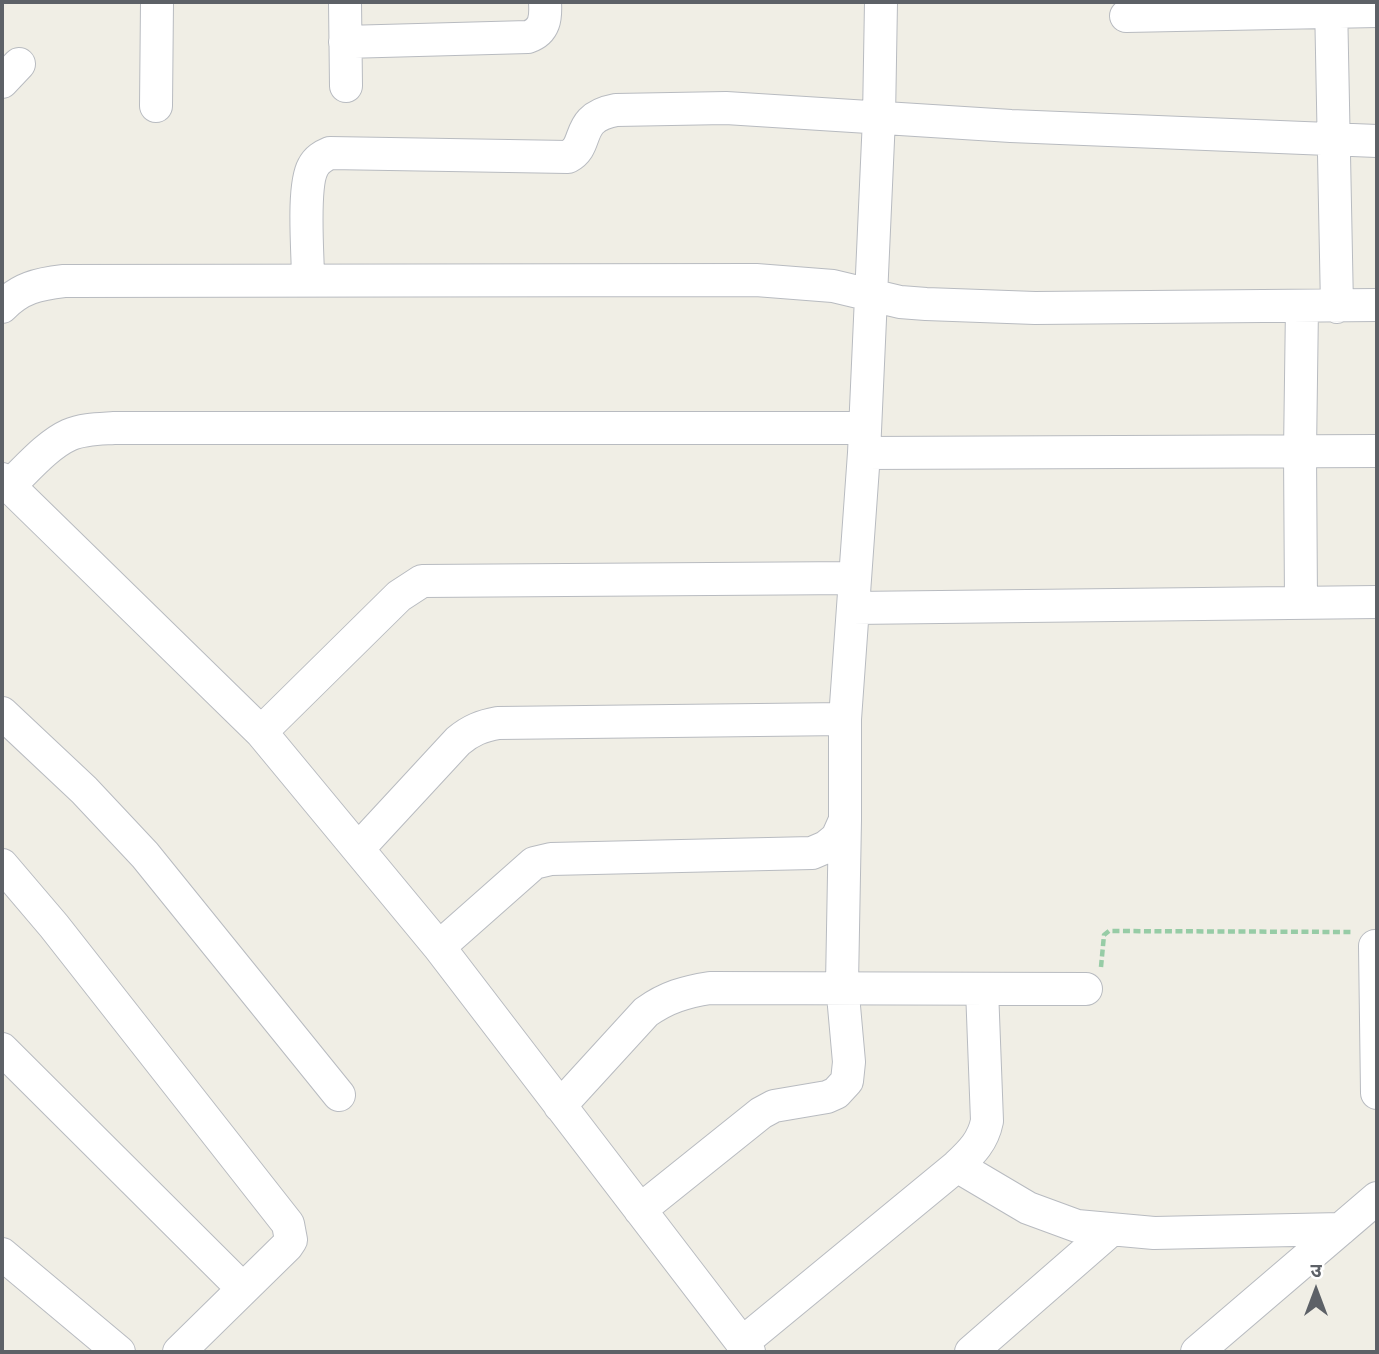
<!DOCTYPE html>
<meta charset="utf-8">
<style>
body{margin:0}
#map{position:relative;width:1379px;height:1354px;overflow:hidden;background:#f0eee5;font-family:"DejaVu Sans","Noto Sans Devanagari",sans-serif}
canvas{display:block}
.frame{position:absolute;inset:0;border:4px solid #5d6167;pointer-events:none}
.north{position:absolute;left:1281px;top:1256px;width:70px;height:70px;-webkit-text-stroke:5px #fff;paint-order:stroke;rotate:0deg;font-size:19px;font-weight:700;line-height:28px;text-align:center;color:#5d6167}
.north::after{content:'';display:block;margin:auto;width:24px;height:32px;background:#5d6167;clip-path:polygon(50% 0,100% 100%,50% 72%,0 100%)}
</style>
<div id="map">
<canvas width="1379" height="1354"></canvas>
<div class="frame"></div>
<div class="north">उ</div>
</div>
<script>
const g = document.querySelector('canvas').getContext('2d');
g.lineJoin = 'round';
function strokePath(path, color, width, dash) { g.strokeStyle = color; g.lineWidth = width; g.lineCap = dash ? 'butt' : 'round'; g.setLineDash(dash || []); g.stroke(path); }
const path = new Path2D(`
 M1101,967L1104,935L1109,931L1352,932`);
const minor = new Path2D(`
 M345,2L346,86
 M1331,2L1337,307
 M1126,16L1377,11
 M345,42L528,37C545,31 546,18 545,2
 M2,82L19,64
 M156,106L157,2
 M308,279C308,254 302,187 313,167C317,159 323,156 330,153L568,157C591,145 573,118 616,110L726,108L1011,126L1377,141
 M2,307C20,288 38,284 64,281L756,280L833,286L900,302L926,304L1035,308L1377,305
 M864,453L1377,451
 M2,479L261,732L439,947L749,1352
 M9,486C27,469 47,445 69,435C83,429 99,429 114,428H865
 M1301,602L1300,452L1302,306
 M853,608L1377,602
 M2,713L84,790L145,855L339,1095
 M261,732L399,596L422,581L855,578
 M359,848L458,741C471,730 482,726 498,723L845,719
 M2,865L54,926L288,1224L291,1240L287,1246L179,1352
 M1375,946L1377,1093
 M439,947L534,863L551,859L812,853L826,847L837,838L845,820V719L864,453L879,118L881,2
 M2,1049L243,1289
 M560,1106L646,1012C667,997 685,992 710,988L1086,989
 M957,1166L1028,1208L1077,1226L1154,1233L1341,1229
 M640,1210L761,1113L774,1106L827,1097L836,1093L847,1081L849,1062L842,984L845,820
 M2,1254L119,1352
 M742,1343L957,1166C972,1152 983,1141 987,1121L982,989
 M971,1352L1111,1230
 M1197,1352L1377,1198`);
strokePath(minor, '#b8bbc0', 34);
strokePath(path, '#97cca6', 4.5, [7, 3.5]);
strokePath(minor, '#fff', 32);
</script>
